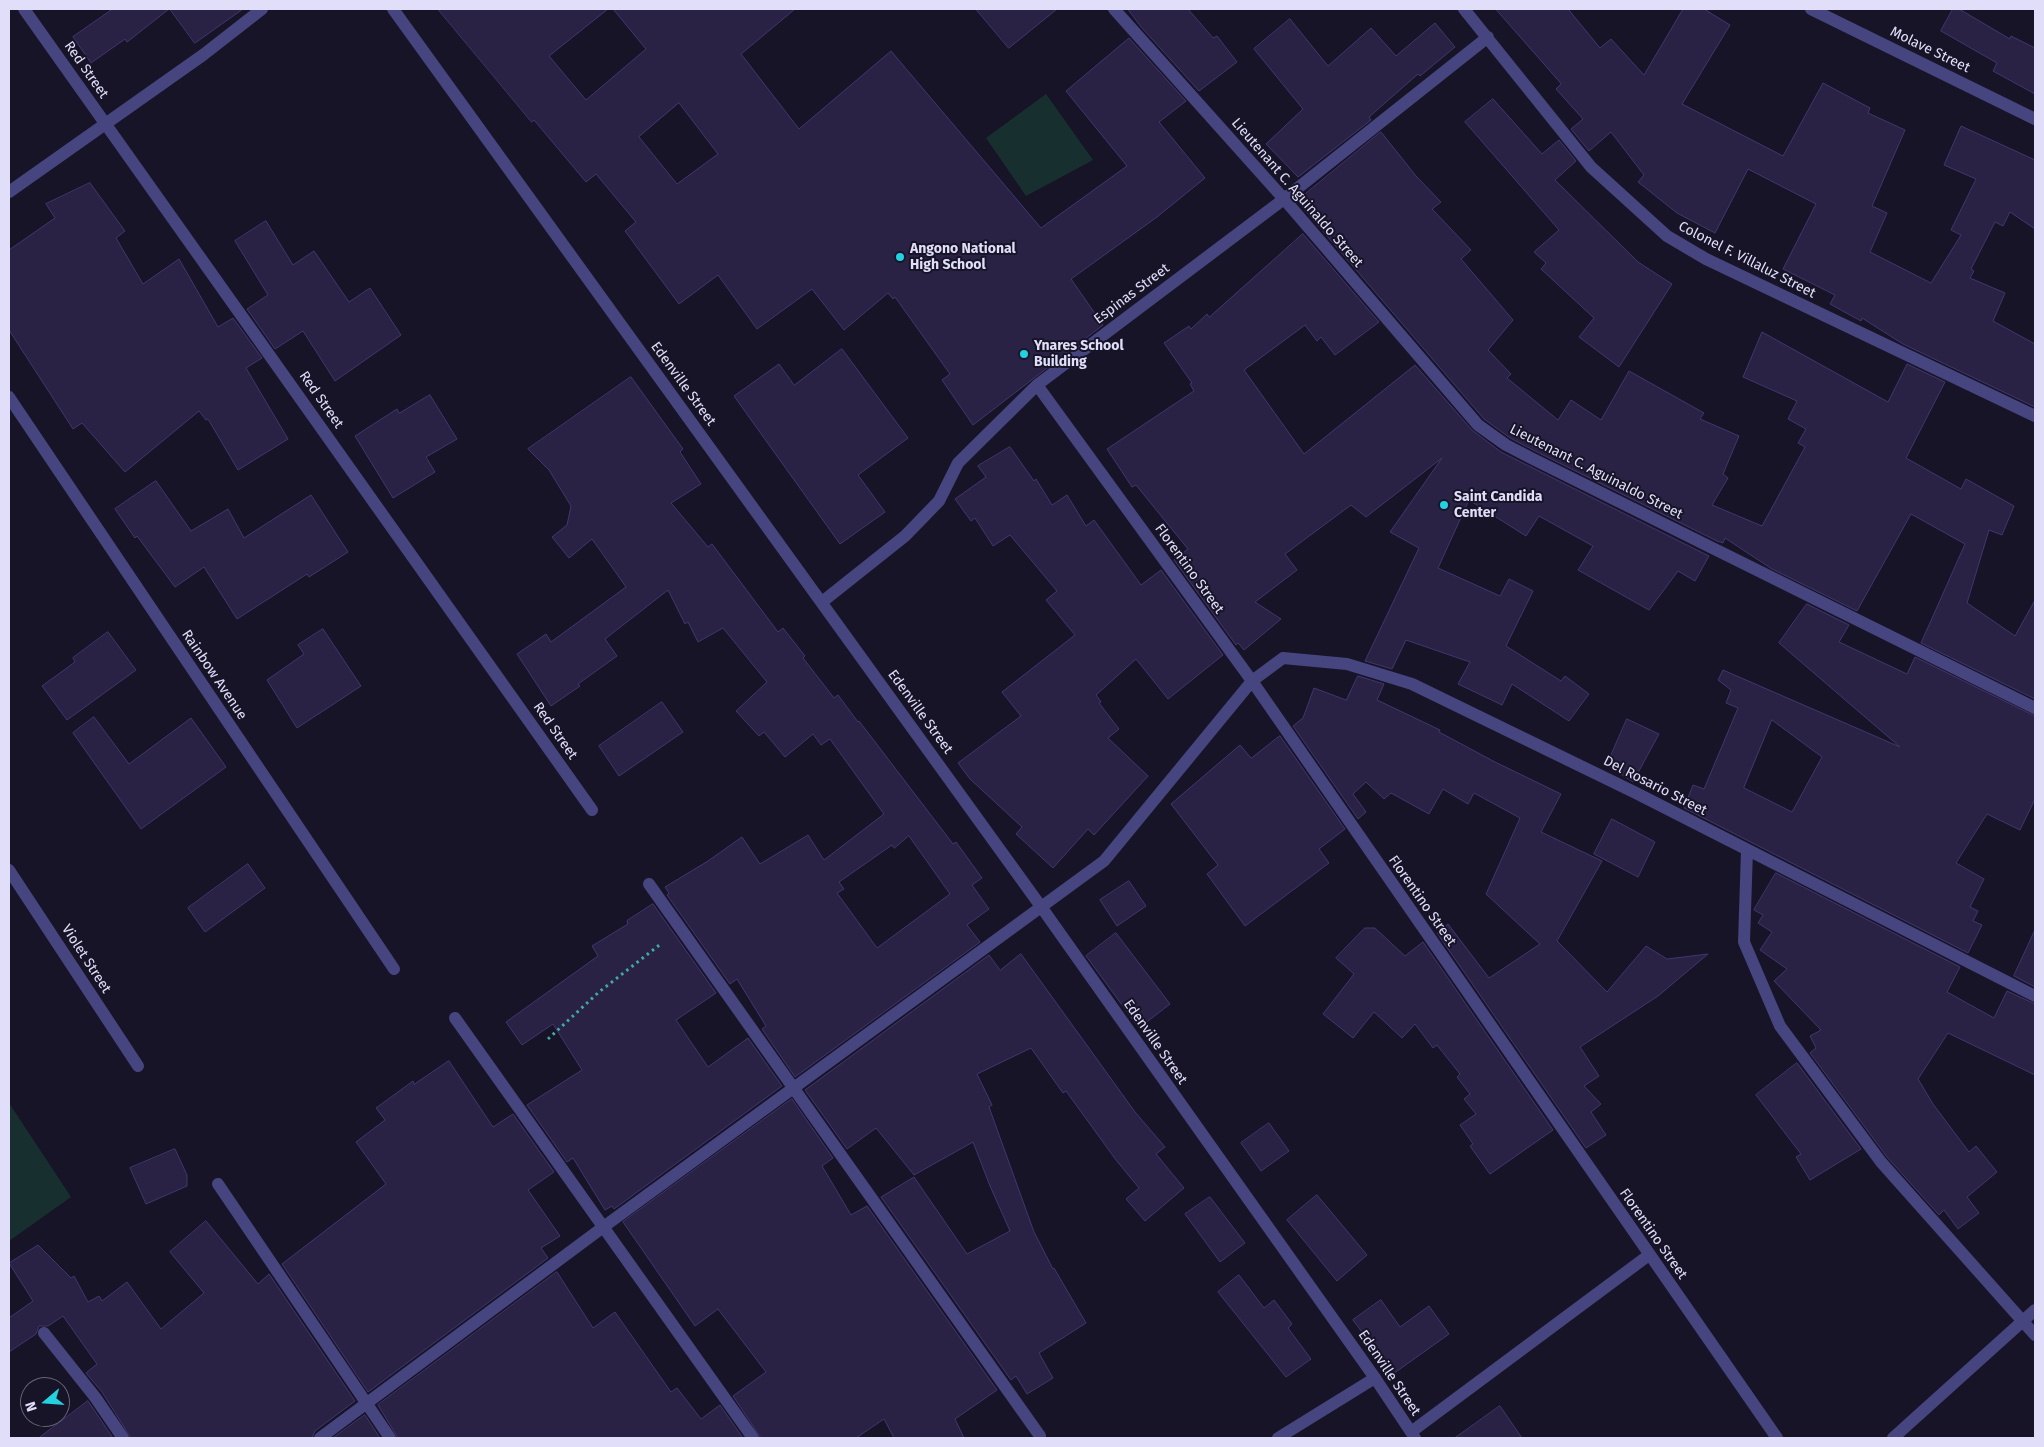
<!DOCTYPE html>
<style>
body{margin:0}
#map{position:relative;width:2044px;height:1447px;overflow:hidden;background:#171427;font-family:"Fira Sans",sans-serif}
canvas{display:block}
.frame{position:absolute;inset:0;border:10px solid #e1defa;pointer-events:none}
.north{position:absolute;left:20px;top:1377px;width:50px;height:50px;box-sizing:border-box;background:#171427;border:1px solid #68657b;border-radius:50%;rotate:252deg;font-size:14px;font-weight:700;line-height:20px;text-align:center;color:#e1defa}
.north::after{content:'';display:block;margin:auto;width:18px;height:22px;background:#24d1e1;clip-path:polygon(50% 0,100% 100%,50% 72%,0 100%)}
</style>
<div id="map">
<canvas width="2044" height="1447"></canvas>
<div class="frame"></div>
<div class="north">N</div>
</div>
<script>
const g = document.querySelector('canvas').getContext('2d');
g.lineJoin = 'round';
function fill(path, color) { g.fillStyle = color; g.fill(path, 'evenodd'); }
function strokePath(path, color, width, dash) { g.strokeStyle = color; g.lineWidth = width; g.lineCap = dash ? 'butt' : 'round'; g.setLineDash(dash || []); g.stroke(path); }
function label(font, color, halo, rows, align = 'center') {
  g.font = font + ' "Fira Sans",sans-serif'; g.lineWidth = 4; g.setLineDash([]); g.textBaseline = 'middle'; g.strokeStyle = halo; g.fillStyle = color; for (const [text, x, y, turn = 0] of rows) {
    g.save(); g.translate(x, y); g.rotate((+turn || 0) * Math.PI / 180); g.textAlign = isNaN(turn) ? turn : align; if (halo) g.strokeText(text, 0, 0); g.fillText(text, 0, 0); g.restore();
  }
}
const green = new Path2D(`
 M1046,94L1093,160L1026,196L986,138Z
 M9,1103L71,1197L9,1241Z`);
const building = new Path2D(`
 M113,9H169L127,42L125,39L91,63L73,37Z
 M170,9H243L195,43Z
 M438,9H608L549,56L586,100L646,49L613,9H795L741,54L799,129L891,51L1041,228L1127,166L1066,91L1129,38L1186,101L1159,122L1205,178L1157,217L1071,279L1103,325L973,425L942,380L950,374L895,297L893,299L888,293L844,330L812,289L757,329L718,275L679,304L625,231L636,222L596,174L586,182L534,120L532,122ZM679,103L718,154L677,184L639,137Z
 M976,9H1057L1009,48Z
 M1128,9H1188L1213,38L1217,36L1237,62L1199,91L1142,28Z
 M1496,9H1568L1600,48L1611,39L1644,75L1683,9H1704L1730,25L1682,104L1783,156L1823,83L1870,108L1868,113L1905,130L1872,206L1887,213L1870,252L1931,283L1961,235L1951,230L1976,179L1944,165L1961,126L2035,160V229L2010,212L2003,226L1995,222L1971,269L1974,271L1970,278L2005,293L1993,321L2035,344V407L1903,344L1862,318L1861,321L1830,304L1835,295L1783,269L1816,204L1748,169L1715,233L1677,213L1638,182L1644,175L1611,132L1589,151L1571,129L1583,119L1556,89L1561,84Z
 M1953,9H1959L2010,39L2011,36L2035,48V94L1993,71L1997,63L1941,31Z
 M1290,19L1328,66L1371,28L1396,56L1435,23L1455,47L1420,76L1418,74L1369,117L1371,120L1298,177L1266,144L1303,109L1254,49Z
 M1493,99L1542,154L1559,140L1576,161L1555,180L1638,262L1672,284L1619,367L1579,337L1594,318L1541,269L1546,263L1534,252L1559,230L1465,122Z
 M1381,132L1416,176L1441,202L1432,209L1471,250L1461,259L1513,320L1488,350L1511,374L1507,378L1558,420L1571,400L1601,420L1629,371L1704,413L1700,419L1739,436L1723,474L1728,478L1712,505L1762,526L1805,447L1798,443L1806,429L1788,419L1797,401L1743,377L1762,332L1888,402L1907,364L1945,382L1906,458L1961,489L1966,479L2014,506L2002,535L1989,530L1967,603L2015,636L2035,600V699L1921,643L1965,544L1911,514L1857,611L1772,569L1725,538L1723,543L1717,541L1537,452L1510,438L1484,419L1297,201Z
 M90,183L125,231L116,238L143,284L179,259L218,327L233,318L262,358L246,368L288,439L238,470L208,419L206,420L199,411L125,472L82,423L73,429L9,330V250L55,218L46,204Z
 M266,221L293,265L314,251L349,302L370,288L401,335L335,381L303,331L275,349L247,309L268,295L235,241Z
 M1303,234L1379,322L1335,355L1321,337L1317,341L1305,325L1244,370L1304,454L1415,365L1472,430L1501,452L1709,556L1695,581L1678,571L1649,610L1578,570L1593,546L1539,516L1526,536L1469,500L1438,568L1500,596L1509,579L1533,591L1506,646L1561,681L1565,676L1589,694L1569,721L1512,684L1502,705L1458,684L1470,662L1406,640L1392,669L1365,661L1419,548L1390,532L1442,458L1366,517L1351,505L1285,554L1297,570L1255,602L1281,619L1244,650L1238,643L1236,645L1174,560L1188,549L1136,485L1132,487L1107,449L1194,391L1190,384L1192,383L1164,343L1189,326L1191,329L1207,314L1209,317Z
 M842,349L908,438L858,475L885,512L840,544L734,396L779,364L794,385Z
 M631,377L683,449L680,452L701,484L671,503L708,547L712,544L778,632L783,628L805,656L803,658L834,698L838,695L858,722L859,721L953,844L956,842L982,878L972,885L989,909L967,925L980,942L795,1077L762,1029L766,1026L737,979L730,984L667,895L669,893L665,887L708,861L742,837L760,864L808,835L824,860L884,814L830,739L821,745L813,734L785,757L764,732L759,736L736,711L767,682L723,628L698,642L688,622L685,624L668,590L605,639L617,656L578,684L580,686L551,706L517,654L546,634L551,642L626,587L592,539L569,558L552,537L567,525L571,506L549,470L528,449ZM909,836L950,894L877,948L837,893L844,889L839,882L892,845L894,848Z
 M430,395L457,439L426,457L435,472L393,498L355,436L397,409L399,413Z
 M1010,447L1034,481L1036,479L1052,505L1067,495L1086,526L1094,520L1141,585L1161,570L1223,655L1168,699L1136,659L1096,695L1101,702L1099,703L1119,729L1108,738L1148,776L1094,835L1088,829L1053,868L1016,834L1022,827L970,779L958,763L1021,716L1002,692L1075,635L1046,600L1057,591L1010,535L993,546L975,518L971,521L955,499L986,477L978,466Z
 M156,481L191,531L228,509L244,538L311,495L348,552L309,577L307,574L237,619L204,567L175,587L137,536L135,538L115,509Z
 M1807,604L1849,625L1839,642L1907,674L1915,657L2035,716V799L2020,830L1987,814L1956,863L1984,879L1970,907L1978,911L1973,921L1982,925L1968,953L1684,808L1693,785L1704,789L1738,708L1726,703L1731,690L1718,680L1723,670L1900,747L1779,643ZM1772,720L1822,757L1792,812L1744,788Z
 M323,629L361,686L297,728L267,680L304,654L298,645Z
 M108,632L136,670L67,720L42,686L75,662L73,658Z
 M1358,676L1384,684L1377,700L1440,730L1439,732L1493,761L1561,794L1541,832L1602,861L1557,941L1607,992L1646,946L1667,959L1708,954L1658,996L1580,1047L1599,1076L1584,1086L1601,1104L1591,1112L1606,1135L1586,1148L1437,933L1448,924L1489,978L1540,944L1486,894L1520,818L1474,793L1468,804L1443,789L1429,814L1391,793L1384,799L1366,782L1353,794L1366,812L1358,819L1293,726L1303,718L1314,688L1346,700Z
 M662,702L683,732L619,776L599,746Z
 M94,717L129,764L191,718L226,767L141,829L73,733Z
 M1627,719L1659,734L1633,782L1607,765Z
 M1280,736L1345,829L1319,849L1329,863L1245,926L1207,874L1218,865L1171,804L1240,745L1251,758Z
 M1612,819L1655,842L1638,877L1594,854Z
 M248,864L265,888L205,932L188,908Z
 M1776,873L1960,967L1947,992L1994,1018L2007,991L2035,1004V1075L1948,1033L1918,1079L1933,1104L1969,1152L1976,1146L1997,1172L1967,1197L1979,1213L1958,1229L1944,1210L1939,1215L1887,1157L1810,1053L1816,1048L1810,1036L1821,1030L1774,981L1787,969L1760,950L1772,932L1758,923L1763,915L1754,910Z
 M1129,881L1146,906L1117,926L1100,900Z
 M653,904L716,993L676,1020L708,1067L748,1038L782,1086L614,1209L612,1206L605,1210L573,1158L567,1162L527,1105L582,1070L553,1024L522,1045L506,1022L598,956L592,946L628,924L627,921Z
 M1365,928H1375L1405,956L1423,942L1553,1130L1490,1174L1470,1146L1473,1144L1460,1125L1476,1114L1464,1099L1470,1094L1457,1077L1460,1074L1437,1045L1433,1048L1415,1024L1402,1038L1374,1012L1353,1038L1323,1014L1354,974L1336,958Z
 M2035,930V987L2014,976Z
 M1116,933L1170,1004L1139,1028L1086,956Z
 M1021,954L1135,1112L1165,1147L1156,1154L1184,1188L1145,1221L1126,1199L1139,1188L1116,1160L1066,1091L1063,1093L1031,1048L977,1074L992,1105L989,1107L1034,1232L1053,1269L1054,1268L1086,1323L1039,1353L1053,1378L1027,1394L1016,1376L1011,1380L881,1197L914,1177L967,1254L1010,1231L990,1186L973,1142L914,1175L876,1128L847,1149L805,1090L989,955L1000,970Z
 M449,1061L493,1127L513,1114L554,1172L528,1190L560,1236L541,1248L548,1258L368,1392L282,1264L386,1184L356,1142L385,1120L376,1108L413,1081L414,1084Z
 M1797,1063L1861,1149L1810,1180L1796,1157L1801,1154L1756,1095Z
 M792,1099L833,1158L822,1166L851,1215L867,1206L997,1390L955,1419L964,1438H894L884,1419L856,1438H761L733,1396L766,1372L718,1309L695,1326L623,1222Z
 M1269,1123L1289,1151L1261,1171L1241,1143Z
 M175,1149L187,1175V1186L146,1204L130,1168Z
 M1317,1195L1367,1255L1337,1281L1287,1220Z
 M1210,1197L1245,1243L1220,1262L1185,1214Z
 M206,1221L258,1284L269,1274L355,1401L315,1431L312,1438H131L102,1392L86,1373L97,1364L63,1316L48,1326H39L36,1334L9,1352V1318L33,1301L9,1263L38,1245L71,1278L74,1276L88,1302L99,1296L102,1301L127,1282L161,1329L204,1293L170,1252Z
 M557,1272L593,1328L615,1312L671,1392L677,1388L701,1419L720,1405L743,1438H398L378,1405Z
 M1239,1275L1264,1308L1274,1300L1292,1324L1288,1328L1311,1359L1286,1377L1218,1292Z
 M1381,1300L1400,1327L1429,1306L1449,1334L1393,1374L1353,1320Z
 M88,1401L113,1438H39Z
 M1500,1406L1522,1438H1455Z
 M365,1415L380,1438H333Z`);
const path = new Path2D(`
 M548,1039L599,992L662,943`);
const minor = new Path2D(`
 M24,9L592,810
 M1114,9L1284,199L1478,425L1506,445L1533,459L2035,708
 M1464,9L1591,167L1667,236L1706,259L2035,416
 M1811,9L2035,119
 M9,192L203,55L262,9
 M1037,385L1252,681L1777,1438
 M9,397L394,969
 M822,602L905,536L939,501L958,463L1037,385L1284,199L1488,37
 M1747,850L1744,942L1780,1026L1881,1162L2035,1335
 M9,870L138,1066
 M649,884L1040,1436
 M455,1018L753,1438
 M218,1184L390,1438
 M44,1333L95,1397L123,1438
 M1375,1378L1415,1438
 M1411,1432L1649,1255
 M320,1438L602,1228L1104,861L1252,681L1283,658L1347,664L1412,684L1636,793L2035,996
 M1893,1438L2035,1310`);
const tertiary = new Path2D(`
 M393,9L1042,908L1375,1378L1278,1438`);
const markers = [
 [900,257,5,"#24d1e1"],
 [1024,354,5,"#24d1e1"],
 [1444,505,5,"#24d1e1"]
];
const streetNames = [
 ["Molave Street",1930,50,26],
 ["Red Street",86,70,55],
 ["Lieutenant C. Aguinaldo Street",1297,193,49],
 ["Colonel F. Villaluz Street",1747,260,27],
 ["Espinas Street",1132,294,-37],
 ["Edenville Street",683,384,54],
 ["Red Street",321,400,55],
 ["Lieutenant C. Aguinaldo Street",1596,472,27],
 ["Florentino Street",1189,569,54],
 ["Rainbow Avenue",214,675,56],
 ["Edenville Street",920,712,54],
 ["Red Street",555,731,55],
 ["Del Rosario Street",1655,786,27],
 ["Florentino Street",1422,901,55],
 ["Violet Street",86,959,57],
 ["Edenville Street",1155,1042,55],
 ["Florentino Street",1653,1234,55],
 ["Edenville Street",1389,1373,56]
];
const poiNames = [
 ["Angono National",910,249],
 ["High School",910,265],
 ["Ynares School",1034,346],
 ["Building",1034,362],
 ["Saint Candida",1454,497],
 ["Center",1454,513]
];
fill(green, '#17302f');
fill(building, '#292245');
strokePath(building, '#41376e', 1);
strokePath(path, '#41aba3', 3, [2.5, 4]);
strokePath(minor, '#46457f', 12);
strokePath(tertiary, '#46457f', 12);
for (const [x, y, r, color] of markers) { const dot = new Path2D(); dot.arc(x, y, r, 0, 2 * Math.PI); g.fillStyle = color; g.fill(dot); strokePath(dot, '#171427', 2); }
label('14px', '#e1defa', '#171427', streetNames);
label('bold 14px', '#e1defa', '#171427', poiNames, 'left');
</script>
